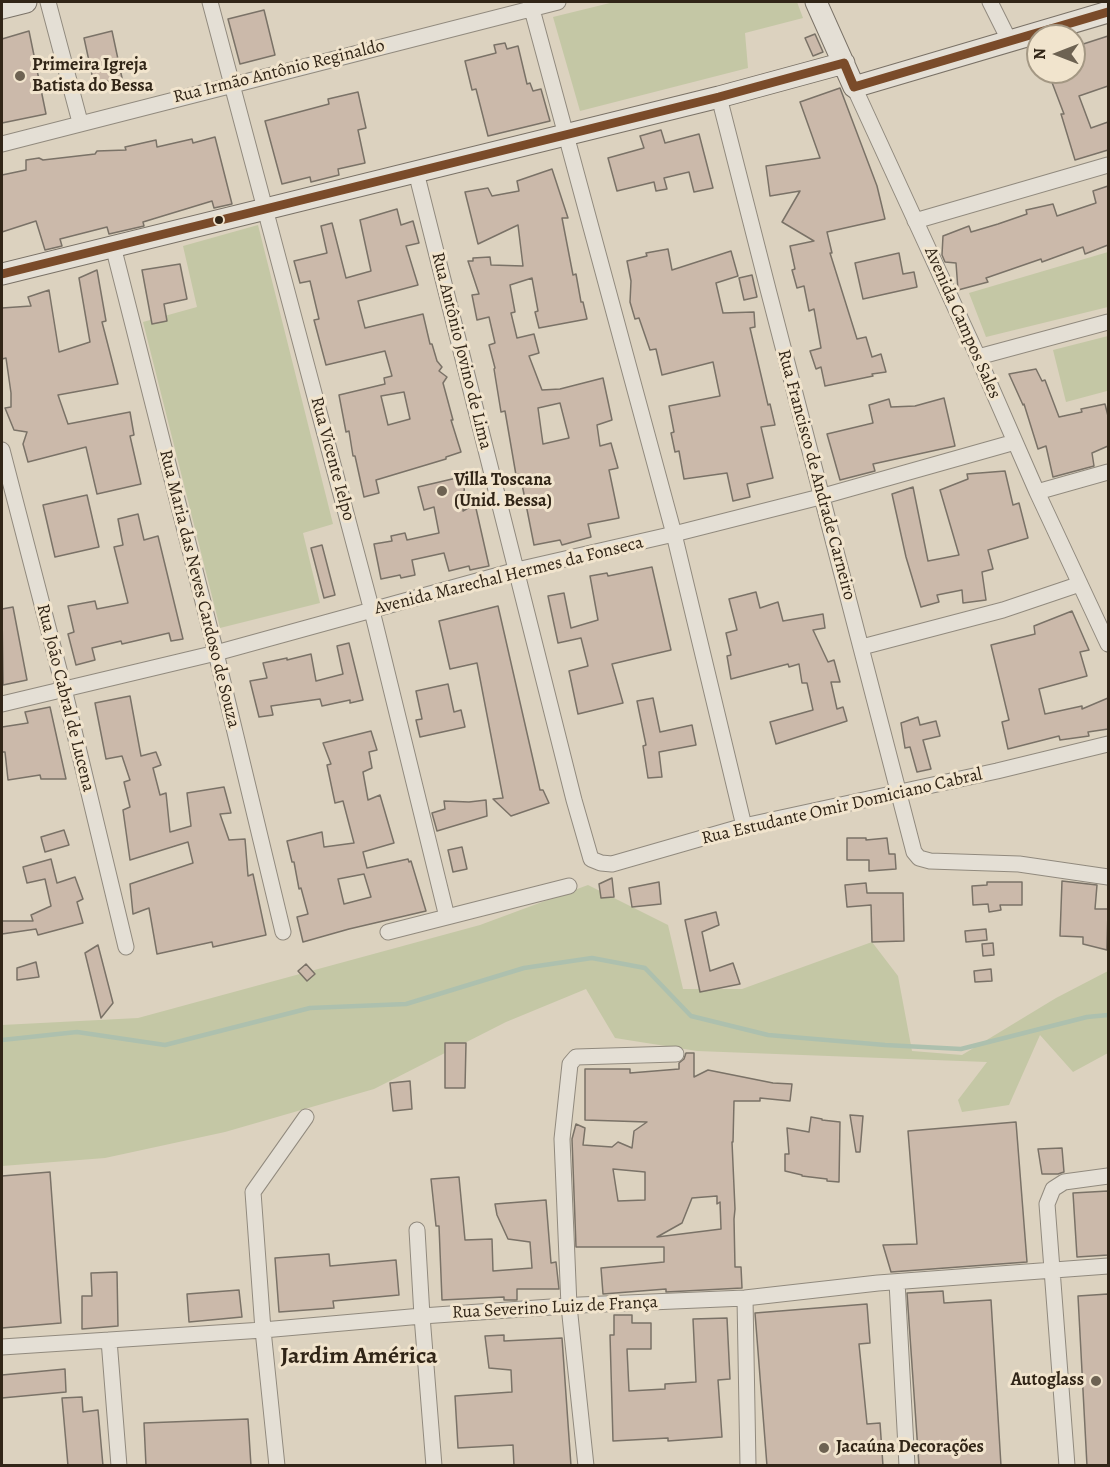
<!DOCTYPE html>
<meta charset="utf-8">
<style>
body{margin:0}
#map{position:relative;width:1110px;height:1467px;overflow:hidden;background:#dcd2bf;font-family:Alegreya,serif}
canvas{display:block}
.frame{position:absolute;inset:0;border:3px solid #312517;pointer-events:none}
.north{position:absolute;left:1026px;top:24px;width:60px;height:60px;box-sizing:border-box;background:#f1e4cd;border:2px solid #a49884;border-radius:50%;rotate:270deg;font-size:16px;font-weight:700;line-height:24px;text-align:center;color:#312517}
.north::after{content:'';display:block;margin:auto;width:21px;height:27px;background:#6d6252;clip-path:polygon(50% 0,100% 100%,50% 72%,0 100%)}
</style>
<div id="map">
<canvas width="1110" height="1467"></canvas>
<div class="frame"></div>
<div class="north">N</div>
</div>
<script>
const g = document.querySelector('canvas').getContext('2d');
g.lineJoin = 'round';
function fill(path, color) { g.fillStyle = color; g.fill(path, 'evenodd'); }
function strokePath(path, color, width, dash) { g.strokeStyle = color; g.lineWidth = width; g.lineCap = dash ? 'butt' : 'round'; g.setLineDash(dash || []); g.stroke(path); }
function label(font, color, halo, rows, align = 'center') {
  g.font = font + ' Alegreya,serif'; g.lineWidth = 6; g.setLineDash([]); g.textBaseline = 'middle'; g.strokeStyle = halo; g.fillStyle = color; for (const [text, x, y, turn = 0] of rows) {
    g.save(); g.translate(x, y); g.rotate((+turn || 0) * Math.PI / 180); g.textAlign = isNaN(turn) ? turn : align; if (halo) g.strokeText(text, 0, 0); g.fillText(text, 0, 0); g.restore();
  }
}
const green = new Path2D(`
 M614,2H797L803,18L745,33L748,68L580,111L553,17Z
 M258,225L333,524L303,533L320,603L220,628L143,322L197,307L183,246Z
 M1108,252V307L986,337L969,293Z
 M1108,336V395L1107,391L1066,402L1053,350Z
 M588,885L668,925L683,989H742L872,942L898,976L912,1051L962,1055L1056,998L1108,971V1053L1073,1072L1040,1035L1009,1105L962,1112L958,1100L987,1062L697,1051L615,1038L586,989L506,1022L374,1089L225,1132L105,1158L2,1166V1025L138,1018L480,925Z`);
const stream = new Path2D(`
 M2,1040L77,1032L165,1045L310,1008L406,1004L524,968L592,958L645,968L691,1016L768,1035L885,1045L961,1049L1087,1017L1108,1015`);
const building = new Path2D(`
 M264,10L275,55L240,64L228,19Z
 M29,31L46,114L2,123V39Z
 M112,31L122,78L94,84L84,38Z
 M815,34L823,52L813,56L805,38Z
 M1108,36V86L1079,96L1091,128L1108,122V150L1075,160L1061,114H1064L1048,72H1074V47Z
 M505,43L507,49L518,46L527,84L530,83L533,91L541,89L550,121L488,136L476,89L472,90L465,61L496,53L494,45Z
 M840,88L877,186L885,219L827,232L832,253H830L857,339L866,337L872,357L881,354L886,372L872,374L873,376L825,386L821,367L816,369L810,351L821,348L814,309L809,311L804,286L797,288L792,270L795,269L790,246L814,241L782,222L800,191L770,196L766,166L820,158L800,102Z
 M358,92L366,128L358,130L365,163L338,169L339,175L311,182L310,177L282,184L265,121L329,104L328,99Z
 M661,130L665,143L699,134L713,188L694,192L689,172L664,178L667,189L656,191L654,182L617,191L608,158L644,148L640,136Z
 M215,137L232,204L214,208L212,201L143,222L144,226L109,234L107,227L60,239L62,246L45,250L36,221L2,232V175L26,170V160L39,158L43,160L95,154L97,151L126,150L125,147L156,140L157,147L192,139L193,143Z
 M552,169L568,218H562L573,275L576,274L581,302H583L587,319L539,328L535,312L538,311L532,278L510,285L515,312L511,313L517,338L534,334L539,353L529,356L542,390L560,389L603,378L612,420L597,425L600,446L611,443L618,468L609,470L619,518L588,524L591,537L562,545L560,540L534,545L520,474L516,475L505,411L501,412L494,369L495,368L489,345L495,343L489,317L477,320L472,295L479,294L468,261H473V258L490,257L491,265L523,266L518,225L478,244L465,192L488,188L492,196L519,191L517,181ZM560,403L569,438L543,444L538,408Z
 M1108,186V245L1085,254L1083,247L1042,262L1041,259L986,278L988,282L958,290L956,263L945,262L942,255L943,236L969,226L971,232L998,224L1027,214L1026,210L1053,204L1057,216L1096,203L1093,191Z
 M397,209L401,225L413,221L419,243L406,246L418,285L358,301L365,328L423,314L430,344H432L437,361L442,367L439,371L447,377L443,383L453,420H451L461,452L446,457V459L376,480L379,493L364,497L355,456H353L349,431L346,432L339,395L385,384L384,378L392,376L385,351L326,365L314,320L319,319L310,281L300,283L294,261L327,253L321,226L332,223L346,278L371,271L360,220ZM404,392L410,419L388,425L381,396Z
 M668,249L672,270L731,251L738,276L716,283L723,313L754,312L755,327L750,328L768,405L770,404L775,425L761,427L773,478L747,484L750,497L733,501L727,473L684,479L679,451L675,452L671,433L674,432L669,406L720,396L713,362L662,375L656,349L650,350L639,318L635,319L630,302L631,281L627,261L647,256L646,253Z
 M899,253L903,274L914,272L917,287L863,299L855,263Z
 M180,264L187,299L164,304L167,321L152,324L142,270Z
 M97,270L106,321L102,322L118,384L58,395L68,424L130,412L134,435L130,436L141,484L97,494L86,447L28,462L23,444L27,432L14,430L5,408L11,407V393L6,358L2,359V308L31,306L28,297L49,290L59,352L90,342L79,278Z
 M752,275L757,297L744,300L739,278Z
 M1036,369L1042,381L1045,380L1059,417L1082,412L1081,409L1105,404L1108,416V446L1092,453L1094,466L1053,477L1046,446L1038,449L1024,404L1023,405L1009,374Z
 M944,398L955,446L873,464L875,471L840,480L827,434L873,423L869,405L889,399L891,407L915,406Z
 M1005,471L1013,505L1019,503L1028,538L988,550L993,569L982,572L986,600L963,603L962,590L937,595L939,602L921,607L906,557L892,494L913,487L928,561L959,555L940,490L968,479L967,474Z
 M465,476L463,511L475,504L489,566L470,570L469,566L449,571L444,553L412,560L415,575L401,578L400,575L381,579L374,544L392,541L391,536L405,533L407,540L439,533L434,507L424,510L418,487Z
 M87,495L99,547L55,557L43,505Z
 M138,514L144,540L158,536L183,639L171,641L169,633L122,644L121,641L92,648L95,660L76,665L68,634L74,632L68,606L95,601L97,609L128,603L114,547L123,545L118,519Z
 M322,545L335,595L324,598L311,548Z
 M652,567L671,650L612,664L623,703L578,714L569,671L588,666L581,638L558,643L548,596L564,593L571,628L598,620L590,576L607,573L608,576Z
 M756,592L760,608L778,602L783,621L823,614L825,628L813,630L828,662L834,660L840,682H831L837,709L843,707L847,721L776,744L770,722L813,710L807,683H802L799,664L789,667L788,664L731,679L727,656L731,655L726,633L737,630L729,599Z
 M498,606L540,790H543L549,803L511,816L493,799L503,798L477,663L450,669L439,621Z
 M13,607L27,680L3,685L2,609Z
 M1072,611L1089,650L1080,652L1087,676L1039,689L1045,714L1082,706V709L1108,698V729L1088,732L1089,736L1060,740L1059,736L1008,749L1002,722L1009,720L991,645L1035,634L1034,626Z
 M349,643L363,700L350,703V700L322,706L320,699L271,706L273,715L259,717L250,681L267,678L263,663L287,658V660L311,654L316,681L343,674L337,646Z
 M448,684L454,712L461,710L465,727L420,737L416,720L422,719L416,691Z
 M130,696L141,756L156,752L161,765L153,768L160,795L166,793L170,832L191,826L187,793L224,787L231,813L220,814L229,840L245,839L248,876L253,874L266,935L213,947L212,942L157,954L149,908L133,914L130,884L193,863L188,842L130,860L123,810L130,807L124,782L130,780L122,756L106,759L95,703Z
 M653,698L660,732L692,725L696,745L659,752L662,777L648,778L643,746L646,745L637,701Z
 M50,707L66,779H41L40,775L8,780L5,752H2V727L28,723L25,712Z
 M918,717L920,725L936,721L940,736L923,740L931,769L917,772L910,747L905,748L901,723Z
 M371,731L377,750L369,752L372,768L363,772L368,800L380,795L394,843L363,852L367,868L408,859L409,862L411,861L426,911L349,929L303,942L297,917L308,914L301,888L299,889L294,862H292L287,841L322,832L324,847L354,843L343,801L335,803L327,765L331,764L323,743ZM364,874L371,897L344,904L338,879Z
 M486,800L487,816L437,831L432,813L445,809L444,801L469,802Z
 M64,830L69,845L45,852L41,837Z
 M847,838H866V840L887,838L889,854H895L896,869L869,871V860H847Z
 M462,847L467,869L453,872L448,850Z
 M51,859L57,883L75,877L83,899L77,902L83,923L38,935L36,929L2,934V921H33L31,915L51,906L45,879L27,883L23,867Z
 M612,878L614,897L601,898L599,884Z
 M1062,881L1097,885L1095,909H1108L1107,950L1083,944V937L1060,936Z
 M659,882L661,904L632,907L629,888Z
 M987,882H1022V905H1000L1001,910L989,912L988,904L973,905L972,886L987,885Z
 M866,883L867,893H903L904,941L872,942L871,905L847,907L845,885Z
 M716,912L719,925L702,932L710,971L733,963L740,984L700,992L685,920Z
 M986,929L987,940L966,942L965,931Z
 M993,943L994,955L983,956L982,944Z
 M98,945L113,1003L101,1018L85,953Z
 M36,962L39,977L17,980V968Z
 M306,964L315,974L307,981L298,971Z
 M991,969L992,981L975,982L974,971Z
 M445,1043H466L465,1088H445Z
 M686,1053H694V1077L708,1070L773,1083L792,1084L790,1101L760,1098V1101H734L733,1142H732L735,1209L734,1219L735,1267H741L742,1288L666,1292V1289L603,1294L601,1268L664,1262V1247H576L572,1139L576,1124L585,1128L583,1145L612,1147L618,1142L632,1148L634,1131L647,1122L585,1120V1069H630V1073L679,1069V1063L684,1059ZM613,1169L645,1172V1200L618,1201ZM717,1196V1204L720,1202L721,1229L657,1237L682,1223L692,1198Z
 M410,1081L412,1109L393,1111L390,1083Z
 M850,1115L863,1116L860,1152H856Z
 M811,1117L822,1119V1120L840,1122L839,1182L827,1181V1179L802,1176V1175L785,1171V1154H789L787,1128L809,1132Z
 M1016,1122L1027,1262L891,1272L883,1245L917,1244L908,1131Z
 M1062,1148L1064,1172L1058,1174H1042L1038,1149Z
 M50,1172L61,1323L2,1328V1176Z
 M459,1177L465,1240L492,1239L493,1271L532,1268L530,1242L508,1239L497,1215L495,1204L546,1200L551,1263L556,1262L559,1289H517V1300H504V1297L442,1300L439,1226H436L431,1179Z
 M1108,1191V1255L1077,1257L1073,1193Z
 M329,1254L330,1266L396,1260L399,1295L333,1301L334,1308L279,1312L275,1258Z
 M117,1272L118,1326L82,1329V1296H92L91,1273Z
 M239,1290L242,1317L189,1322L187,1294Z
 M943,1291L944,1303L991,1300L1001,1466H919L907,1293Z
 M1108,1294V1466H1087L1078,1296Z
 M867,1304L870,1343L859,1344L867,1424L880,1423L883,1466H767L755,1313Z
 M614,1315H632V1323H651V1349H627L629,1391L665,1389V1384L696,1382L693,1319L727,1318L730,1379L718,1380L722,1437L668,1441V1438L613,1441L610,1335H614Z
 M504,1335V1341L562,1338L571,1466H514L513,1445L458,1448L455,1396L512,1392L511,1370L489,1368L485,1336Z
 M65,1369L66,1392L2,1398V1375Z
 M82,1397L83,1412L98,1410L103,1466H68L62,1398Z
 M248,1419L251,1466H146L144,1423Z`);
const street = new Path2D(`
 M48,2L80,122
 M210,2L372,611L447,917
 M530,2L674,534L744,826
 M990,2L1009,40
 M854,87L978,357L1037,492L1108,644
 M719,97C783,349 848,601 914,852L919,858L930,861L1019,864L1108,877
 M2,144L558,2
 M416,172L574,800L591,859L601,863L612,864L744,826L997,771L1108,744
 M915,221L1108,165
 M113,246L216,653L283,932
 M978,357L1108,322
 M2,450L64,689L126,947
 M1037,492L1108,472
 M862,647L1003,610L1080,584
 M2,704L216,653L517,570L674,534L820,497L1015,442
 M388,932L569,886
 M417,1230L422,1316L434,1466
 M897,1282L907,1466
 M745,1298L748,1466
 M109,1340L119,1466
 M2,1347L263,1330L422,1316L580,1305L745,1298L878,1283L1108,1266
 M277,1466L263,1330L253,1192L306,1117
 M586,1466L569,1306L562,1139L570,1064L576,1057L676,1054
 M1067,1466L1047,1204L1053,1189L1064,1182L1108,1176`);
const secondary = new Path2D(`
 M816,2L854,87L1108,12
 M2,8L26,2
 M2,274L719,97L844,63`);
const bus1 = new Path2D(`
 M2,274L719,97L844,63L854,87L1108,12`);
const markers = [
 [20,76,6,"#6d6252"],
 [219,220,5,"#312517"],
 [442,491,6,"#6d6252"],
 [1096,1381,6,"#6d6252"],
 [824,1448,6,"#6d6252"]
];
const poiNames = [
 ["Primeira Igreja",32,66],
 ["Batista do Bessa",32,87],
 ["Villa Toscana",454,481],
 ["(Unid. Bessa)",454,502],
 ["Autoglass",1084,1381,"right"],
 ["Jacaúna Decorações",836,1448]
];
const streetNames = [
 ["Rua Irmão Antônio Reginaldo",279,72,-14],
 ["Avenida Campos Sales",962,323,66],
 ["Rua Antônio Jovino de Lima",461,351,76],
 ["Rua Vicente Ielpo",332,459,75],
 ["Rua Francisco de Andrade Carneiro",816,475,75],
 ["Avenida Marechal Hermes da Fonseca",509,576,-14],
 ["Rua Maria das Neves Cardoso de Souza",199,589,76],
 ["Rua João Cabral de Lucena",65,698,76],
 ["Rua Estudante Omir Domiciano Cabral",842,807,-13],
 ["Rua Severino Luiz de França",555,1308,-3]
];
const districtNames = [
 ["Jardim América",359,1357]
];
fill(green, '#c4c7a5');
strokePath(stream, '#adc0ae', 4.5);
fill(building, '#cbb9aa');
strokePath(building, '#7a7267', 1.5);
strokePath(street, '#918a7e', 17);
strokePath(secondary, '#7a7267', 23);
strokePath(street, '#e4dfd5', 15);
strokePath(secondary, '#e4dfd5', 21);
strokePath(bus1, '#7a4b2a', 9);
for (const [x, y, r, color] of markers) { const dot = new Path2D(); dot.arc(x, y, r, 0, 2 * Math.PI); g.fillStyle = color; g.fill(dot); strokePath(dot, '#f1e4cd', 2); }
label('bold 18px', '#312517', '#f1e4cd', poiNames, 'left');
label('18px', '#312517', '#f1e4cd', streetNames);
label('bold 24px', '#312517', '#f1e4cd', districtNames);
</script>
